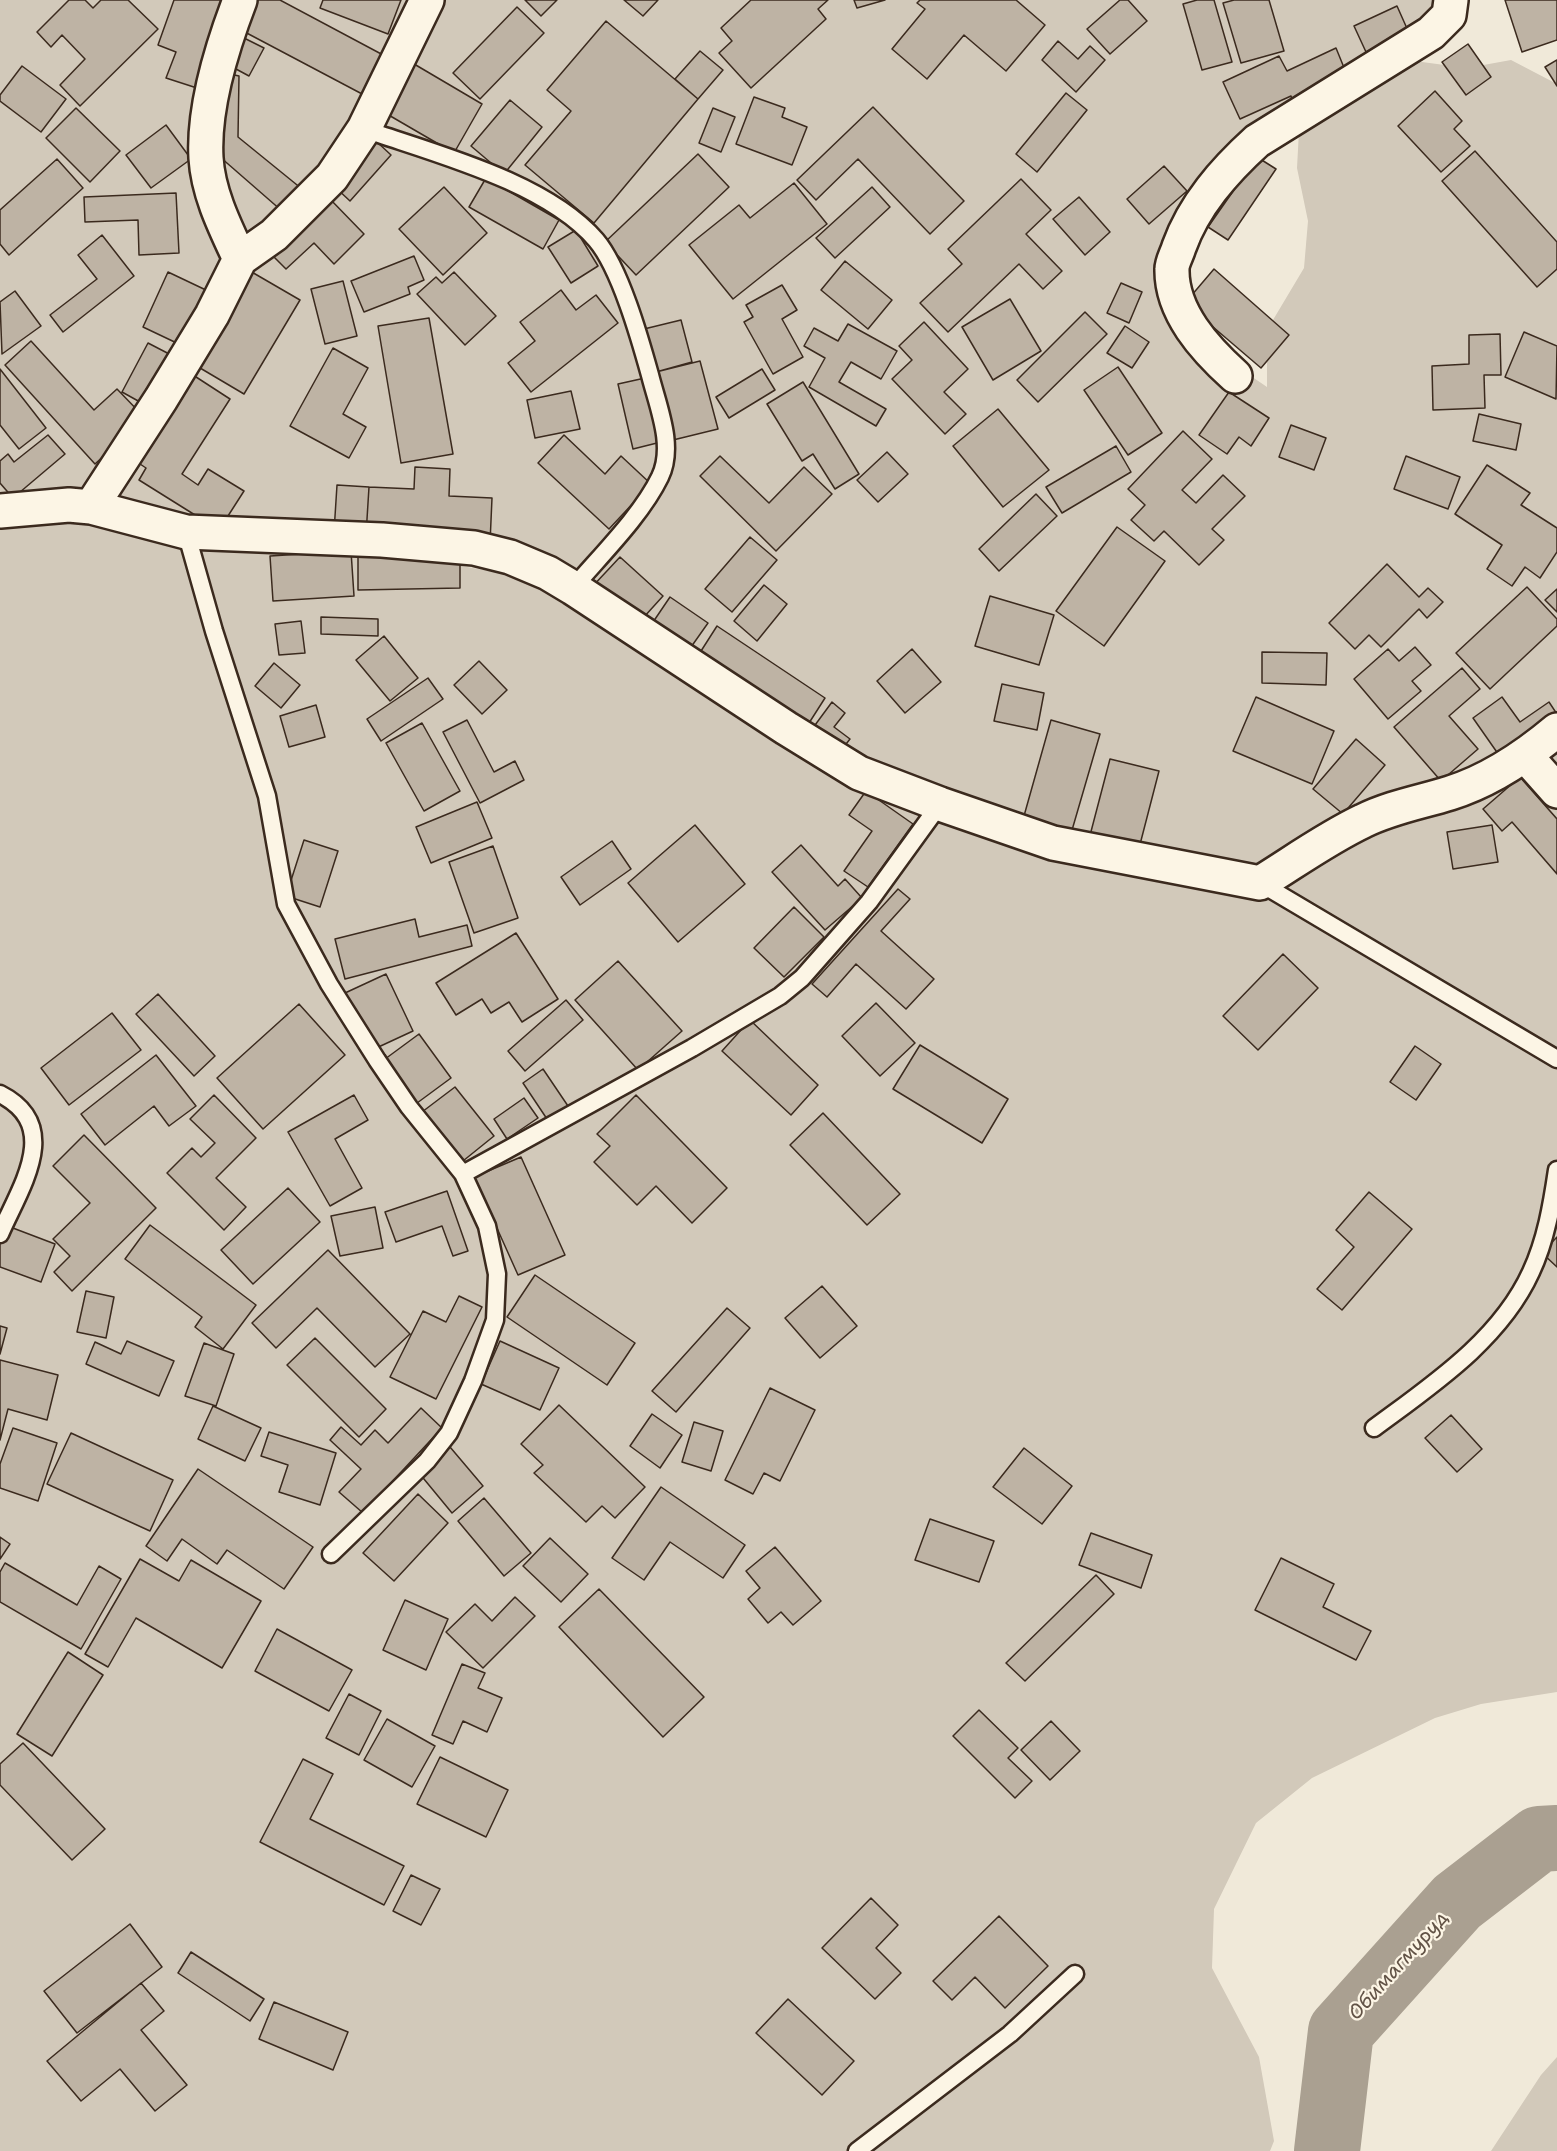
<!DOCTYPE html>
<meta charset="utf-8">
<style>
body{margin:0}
canvas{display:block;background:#f0e9d9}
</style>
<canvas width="1557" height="2151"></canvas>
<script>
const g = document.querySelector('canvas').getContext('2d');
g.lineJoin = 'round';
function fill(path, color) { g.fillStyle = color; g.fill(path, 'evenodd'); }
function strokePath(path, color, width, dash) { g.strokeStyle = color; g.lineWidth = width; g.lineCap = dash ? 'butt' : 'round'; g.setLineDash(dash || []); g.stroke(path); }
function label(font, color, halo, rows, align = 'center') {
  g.font = font + ' "Shantell Sans",sans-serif'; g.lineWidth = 4.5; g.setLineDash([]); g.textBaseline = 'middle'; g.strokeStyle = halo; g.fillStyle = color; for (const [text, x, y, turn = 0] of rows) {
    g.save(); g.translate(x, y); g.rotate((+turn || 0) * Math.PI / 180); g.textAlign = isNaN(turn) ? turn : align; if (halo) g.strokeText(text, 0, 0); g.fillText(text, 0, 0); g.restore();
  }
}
const green = new Path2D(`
 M0,0H1461L1466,17L1407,60L1467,68L1511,60L1557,84V1692L1481,1704L1435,1718L1312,1778L1256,1823L1214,1909L1212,1968L1259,2057L1274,2141L1270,2151H0ZM1300,112L1297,168L1308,221L1304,268L1267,330V387L1195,338L1185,245L1235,165ZM297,537L459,550L535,579Z
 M1557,2057V2151H1491L1541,2075Z`);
const river = new Path2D(`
 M1327,2151L1341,2031L1457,1902L1539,1839L1557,1838`);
const building = new Path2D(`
 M69,0H85L93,8L101,0H128L158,29L80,106L60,85L85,59L62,35L51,47L37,32Z
 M174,0H231L200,89L166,78L176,52L158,45Z
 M257,0H280L385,56L364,95L241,30Z
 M323,0H401L388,34L320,8Z
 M525,0H557L541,16Z
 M624,0H658L643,16Z
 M751,0H828L818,9L826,19L751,88L719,53L732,41L721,28Z
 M854,0H885L857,8Z
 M920,0H1016L1045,25L1006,71L964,35L927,79L892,49L925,9L917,3Z
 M1120,0H1128L1147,21L1110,54L1087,29Z
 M1197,0H1214L1232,62L1202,70L1183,4Z
 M1234,0H1269L1284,51L1241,63L1223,3Z
 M1505,0H1557V40L1522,52Z
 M1397,6L1409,33L1366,52L1354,26Z
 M517,7L544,33L480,99L453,73Z
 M606,21L698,99L594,223L525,165L571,111L547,90Z
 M238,35L264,48L249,76L223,62Z
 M1058,41L1078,59L1090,46L1105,60L1076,92L1042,60Z
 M1468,44L1491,77L1466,95L1442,62Z
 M1336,48L1347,75L1292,100L1291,96L1240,119L1223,82L1279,56L1287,71Z
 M700,51L723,70L698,99L675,79Z
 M1557,60V86L1545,67Z
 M409,61L482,104L454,153L380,110Z
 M22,66L66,99L41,132L0,101V95Z
 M221,72L239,76L238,137L302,189L282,211L212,150Z
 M1435,91L1462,121L1454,129L1470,146L1441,172L1398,126Z
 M1066,93L1087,110L1037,172L1016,154Z
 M754,97L785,108L782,117L807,127L792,165L736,144Z
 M510,100L542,127L504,174L471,146Z
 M873,107L964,201L930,234L858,159L816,200L797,180Z
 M76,108L120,151L90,182L46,138Z
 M713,108L735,117L721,152L699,143Z
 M166,125L191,159L151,188L126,155Z
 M376,141L391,155L350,201L335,187Z
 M1475,151L1557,242V269L1537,287L1442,181Z
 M698,154L729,187L636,275L605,242Z
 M1257,157L1276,169L1228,240L1208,227Z
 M57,159L83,188L9,255L0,244V210Z
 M1164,166L1187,191L1149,224L1127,199Z
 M486,178L559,220L543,249L469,207Z
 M1021,179L1051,210L1026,234L1062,271L1043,289L1019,264L948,332L920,303L962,264L948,249Z
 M794,183L827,224L733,299L689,245L739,205L750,218Z
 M444,187L487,233L443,275L399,229Z
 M872,187L890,207L835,258L816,238Z
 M176,193L179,253L139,255L138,220L85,222L84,197Z
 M1079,197L1110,232L1085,255L1053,219Z
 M329,198L364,234L334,264L314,243L286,269L272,255Z
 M576,230L598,266L571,283L548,247Z
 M102,235L134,276L63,332L50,315L97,279L78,255Z
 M414,256L424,280L408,287L410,294L364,312L351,281Z
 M845,261L892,300L868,329L821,290Z
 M1214,269L1289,335L1261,368L1185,303Z
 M250,271L300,300L244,394L195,365Z
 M168,272L208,291L183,346L143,327Z
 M454,272L496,316L465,345L417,294L436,277L442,283Z
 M343,281L357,336L325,344L311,289Z
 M1121,283L1142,292L1129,323L1107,313Z
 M782,285L797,310L782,319L803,357L773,374L744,322L753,317L746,305Z
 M561,290L576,310L596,295L618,323L531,392L508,363L535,341L520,322Z
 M15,291L41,326L2,354L0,302Z
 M1010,299L1041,351L993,380L962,327Z
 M1085,312L1107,334L1038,402L1017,380Z
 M429,318L453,454L401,463L378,326Z
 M681,320L692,362L656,372L644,329Z
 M924,322L968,369L944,392L966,414L945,434L892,379L912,360L899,346Z
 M848,324L897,351L881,379L851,362L839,382L886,409L876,426L809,387L825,358L804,346L814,328L838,341Z
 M1125,326L1149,342L1132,368L1107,353Z
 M1524,332L1557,346L1556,399L1505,377Z
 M1500,334L1501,375H1484L1485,408L1433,410L1432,366L1469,364V335Z
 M31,341L94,410L117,389L145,418L95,464L5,365Z
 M148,343L175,357L149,407L122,392Z
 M333,348L368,368L343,414L366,427L349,458L290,426Z
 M700,361L718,429L673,440L656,372Z
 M1118,367L1162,433L1128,455L1084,390Z
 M0,369L46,428L19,449L0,425Z
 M762,369L775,390L729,418L716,397Z
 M193,375L230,399L182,474L198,485L208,469L244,491L219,530L139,480L146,468L137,462Z
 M645,378L661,442L633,449L618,384Z
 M803,382L859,474L835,489L813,454L802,461L767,404Z
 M571,391L580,429L535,438L527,400Z
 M1229,392L1269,418L1251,446L1239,437L1227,454L1199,435Z
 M998,409L1049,470L1003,507L953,446Z
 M1479,414L1521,424L1516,450L1473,441Z
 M1291,425L1326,438L1314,470L1279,457Z
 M1183,431L1212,459L1182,490L1196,503L1223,475L1245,496L1212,529L1224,540L1199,565L1164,531L1154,541L1131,520L1145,505L1128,489Z
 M48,435L65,454L13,498L0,483V461L8,454L14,462Z
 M564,435L605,474L621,456L651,484L609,529L538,463Z
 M1116,446L1131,472L1062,513L1046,487Z
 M887,452L908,474L878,502L857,480Z
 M720,456L769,503L804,467L832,494L776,551L700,476Z
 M1406,456L1460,477L1448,509L1394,489Z
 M1487,465L1530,493L1521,505L1557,528V552L1540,578L1525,567L1512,586L1487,569L1502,545L1455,514Z
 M415,467L450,469L449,496L492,498L490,543L366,535L369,487L414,489Z
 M337,485L369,487L366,535L334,532Z
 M1036,494L1057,516L999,571L979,549Z
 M1117,527L1165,561L1104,646L1056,611Z
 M750,537L777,560L732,612L705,589Z
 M351,551L354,596L273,601L270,556Z
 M460,555V588L358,590V556Z
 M620,557L663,596L634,628L591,588Z
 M1387,564L1419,597L1428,588L1443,602L1427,618L1419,609L1381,647L1369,635L1355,649L1329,623Z
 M764,585L787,604L757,641L734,621Z
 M1527,587L1557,619V626L1490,689L1456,653Z
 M1557,589V612L1545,600Z
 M990,596L1054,615L1039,665L975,646Z
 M670,597L708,623L684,657L647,631Z
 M321,617L378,619V636L321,634Z
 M301,621L305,653L279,655L275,624Z
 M717,626L825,698L802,734L694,662Z
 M384,636L418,678L390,701L356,660Z
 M1415,647L1431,665L1412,681L1421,691L1388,719L1354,679L1388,649L1399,661Z
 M912,649L941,682L905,713L877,681Z
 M1262,652L1327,653L1326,685L1262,683Z
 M479,661L507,690L482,714L454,685Z
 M274,663L300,685L281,708L255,686Z
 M1462,668L1480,689L1449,716L1478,749L1441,781L1394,727Z
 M428,678L443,699L381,741L367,719Z
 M1002,684L1044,693L1037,730L994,721Z
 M1256,697L1334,731L1312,784L1233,751Z
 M1502,697L1520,722L1549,702L1557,714V719L1501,758L1473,718Z
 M832,702L845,713L834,727L850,739L835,758L807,736Z
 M316,705L325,737L289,747L280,716Z
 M467,720L494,772L515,761L524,780L480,803L443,732Z
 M1051,720L1100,734L1070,837L1022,823Z
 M422,723L460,791L424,811L386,743Z
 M1356,739L1385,765L1343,814L1313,789Z
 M1110,759L1159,771L1137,856L1088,843Z
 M1520,777L1557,819V874L1512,822L1502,831L1483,809Z
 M866,791L913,824L868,887L844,871L872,831L849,815Z
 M477,802L492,838L431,863L416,827Z
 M695,825L745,884L678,942L628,883Z
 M1492,825L1498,862L1453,869L1447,832Z
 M304,840L338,851L320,907L286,896Z
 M612,841L631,869L580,905L561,877Z
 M801,845L838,886L845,879L862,898L825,930L772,872Z
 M493,846L518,918L474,933L449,862Z
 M898,889L910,899L881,931L934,979L906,1009L856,964L827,997L812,984Z
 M794,907L824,937L784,977L754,948Z
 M415,919L419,937L467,925L472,946L345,979L335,939Z
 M516,933L558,999L522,1022L509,1002L491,1013L482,999L456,1015L436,983Z
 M1283,954L1318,988L1258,1050L1223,1016Z
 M618,961L682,1031L638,1070L575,1000Z
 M386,974L413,1031L372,1050L345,993Z
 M158,994L215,1056L194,1076L136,1014Z
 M566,1000L583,1020L525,1071L508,1051Z
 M876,1003L915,1043L880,1076L842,1036Z
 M299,1004L345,1055L263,1129L217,1078Z
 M112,1013L141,1050L69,1105L41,1068Z
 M750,1020L818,1085L791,1115L722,1051Z
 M419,1034L451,1078L413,1106L381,1062Z
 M920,1045L1008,1099L982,1143L893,1089Z
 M1415,1046L1441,1064L1416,1100L1390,1082Z
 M156,1055L196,1106L169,1126L154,1106L105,1145L81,1114Z
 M543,1069L568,1106L547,1119L523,1083Z
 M455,1087L494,1136L458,1165L418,1115Z
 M214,1095L256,1138L216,1178L246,1207L224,1230L167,1173L192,1148L201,1157L215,1143L190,1119Z
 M354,1095L368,1120L335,1139L362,1188L330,1206L288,1132Z
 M636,1095L727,1188L692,1223L656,1186L637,1205L594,1162L610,1146L597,1134Z
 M524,1098L538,1118L507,1139L494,1119Z
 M823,1113L900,1194L867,1225L790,1145Z
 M84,1135L156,1208L72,1291L54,1272L70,1256L53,1239L90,1203L53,1166Z
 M521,1157L565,1255L518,1275L474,1177Z
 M288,1188L320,1222L253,1284L221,1250Z
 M447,1191L468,1251L453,1256L442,1226L396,1242L385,1212Z
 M1369,1192L1412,1229L1342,1310L1317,1289L1354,1247L1336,1230Z
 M375,1207L383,1248L340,1256L331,1216Z
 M5,1225L55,1244L41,1282L0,1267V1239Z
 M150,1225L256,1305L223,1349L195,1327L202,1317L125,1259Z
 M1557,1237V1267L1542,1253Z
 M328,1250L410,1334L375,1367L317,1308L276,1348L252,1323Z
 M535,1275L635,1343L607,1385L507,1317Z
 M822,1286L857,1326L820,1358L785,1318Z
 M86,1291L114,1297L106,1338L77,1332Z
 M459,1296L482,1307L436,1399L390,1377L423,1311L446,1322Z
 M727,1308L750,1328L676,1412L652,1391Z
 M0,1326L7,1328L0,1354Z
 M315,1338L386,1409L359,1437L287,1365Z
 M127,1341L174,1361L159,1396L86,1364L95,1342L121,1354Z
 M500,1341L559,1368L540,1410L481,1384Z
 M204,1343L234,1354L216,1406L185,1396Z
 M0,1360L58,1375L47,1420L8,1409L0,1440Z
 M770,1388L815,1410L780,1481L764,1473L753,1494L725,1480Z
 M559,1405L645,1487L615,1518L602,1506L586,1522L534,1473L543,1465L521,1444Z
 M213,1406L261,1428L245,1461L198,1439Z
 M421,1408L442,1428L363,1513L339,1492L361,1469L330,1440L341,1427L361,1445L375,1430L388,1443Z
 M652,1414L682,1435L660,1468L630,1446Z
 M1451,1415L1482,1449L1457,1472L1425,1438Z
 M694,1422L723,1431L711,1471L682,1462Z
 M13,1428L57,1443L38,1501L0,1488V1464Z
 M269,1432L336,1453L320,1505L279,1492L288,1465L261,1456Z
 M71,1433L173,1480L150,1531L47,1484Z
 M450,1447L483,1486L452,1513L419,1473Z
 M1024,1448L1072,1486L1042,1524L993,1487Z
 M198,1469L313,1547L284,1589L227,1550L217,1564L182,1539L167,1561L146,1546Z
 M661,1487L745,1545L723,1578L670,1542L644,1580L612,1558Z
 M418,1494L448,1523L394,1581L363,1553Z
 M484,1498L531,1553L504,1576L458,1521Z
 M930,1519L994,1541L979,1582L915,1560Z
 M1091,1533L1152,1555L1141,1588L1079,1565Z
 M0,1537L10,1544L0,1559Z
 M550,1538L588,1574L561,1602L523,1566Z
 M775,1547L821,1601L793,1625L781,1612L768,1623L748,1599L760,1588L746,1571Z
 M1281,1558L1334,1584L1323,1607L1371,1631L1356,1660L1255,1610Z
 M140,1559L179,1581L191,1560L261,1601L222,1668L136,1618L108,1667L85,1654Z
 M5,1563L77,1605L99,1566L121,1579L81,1649L0,1602V1572Z
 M1096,1575L1114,1594L1025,1681L1006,1663Z
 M599,1589L704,1697L663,1737L559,1627Z
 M515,1597L535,1616L483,1668L446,1632L475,1604L492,1621Z
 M405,1600L448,1619L426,1670L383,1650Z
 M277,1629L352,1670L329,1711L255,1671Z
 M68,1652L103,1675L52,1756L17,1734Z
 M462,1664L485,1673L478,1688L502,1698L487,1732L463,1721L453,1744L432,1735Z
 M349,1694L381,1711L359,1755L326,1738Z
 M979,1710L1018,1748L1008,1758L1032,1781L1015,1798L953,1736Z
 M387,1719L435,1746L412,1787L364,1760Z
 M1051,1721L1080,1751L1050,1780L1021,1750Z
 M23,1743L105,1829L72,1860L0,1785V1764Z
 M440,1757L508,1790L486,1837L417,1804Z
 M303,1759L333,1774L310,1819L404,1866L384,1905L260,1842Z
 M411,1875L440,1889L421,1925L393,1911Z
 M871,1898L898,1925L876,1948L901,1973L875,1999L822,1948Z
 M999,1916L1048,1966L1005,2008L975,1977L952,2000L933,1981Z
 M130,1924L162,1967L77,2033L44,1991Z
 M191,1952L264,1999L250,2021L178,1973Z
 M141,1983L164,2011L141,2030L187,2085L155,2111L120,2069L81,2101L47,2061Z
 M788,1999L854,2061L822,2095L756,2033Z
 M274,2002L348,2032L333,2070L259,2039Z`);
const service = new Path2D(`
 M364,129C436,154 546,182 596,240C620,268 640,339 650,375C658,407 675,446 660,477C641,516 601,555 573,588
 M186,532L214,631L267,796L286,904L329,984L377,1060L409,1107L463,1174L487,1226L497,1274L495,1320L473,1381L449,1433L427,1461L331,1554
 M1260,883L1557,1059
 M0,1094C63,1126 21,1186 0,1234
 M463,1174L692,1048L780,996L802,978L869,902L940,804
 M1374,1428C1432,1385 1500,1340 1531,1272C1546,1240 1552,1204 1557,1170
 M857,2151L1010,2034L1075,1974`);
const minor = new Path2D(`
 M240,0C222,47 203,107 206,158C208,193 225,227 240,259
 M1235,376C1205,349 1171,312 1172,269C1172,262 1177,254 1179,247C1194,205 1224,171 1257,141L1431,33L1449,15L1451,0
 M91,507L161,399L212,315L240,259L274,235L332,177L364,129L427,0
 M0,511L69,505L91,507L186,532L382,540L474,548L510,557L548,573L573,588L786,728L859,773L940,804L1053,843L1260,883C1294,862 1327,838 1363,821C1391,807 1421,802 1450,793C1489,781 1526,756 1557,730
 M1525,755L1557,791`);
const waterNames = [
 ["Обимагмуруд",1399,1966,-48]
];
fill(green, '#d2c9ba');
strokePath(river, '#aaa091', 66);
fill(building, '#beb3a4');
strokePath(building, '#3b2a1e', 1.5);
strokePath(service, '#3b2a1e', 21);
strokePath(minor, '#3b2a1e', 38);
strokePath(service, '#fcf5e5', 16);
strokePath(minor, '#fcf5e5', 33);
label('italic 20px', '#625346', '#fcf5e5', waterNames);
</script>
